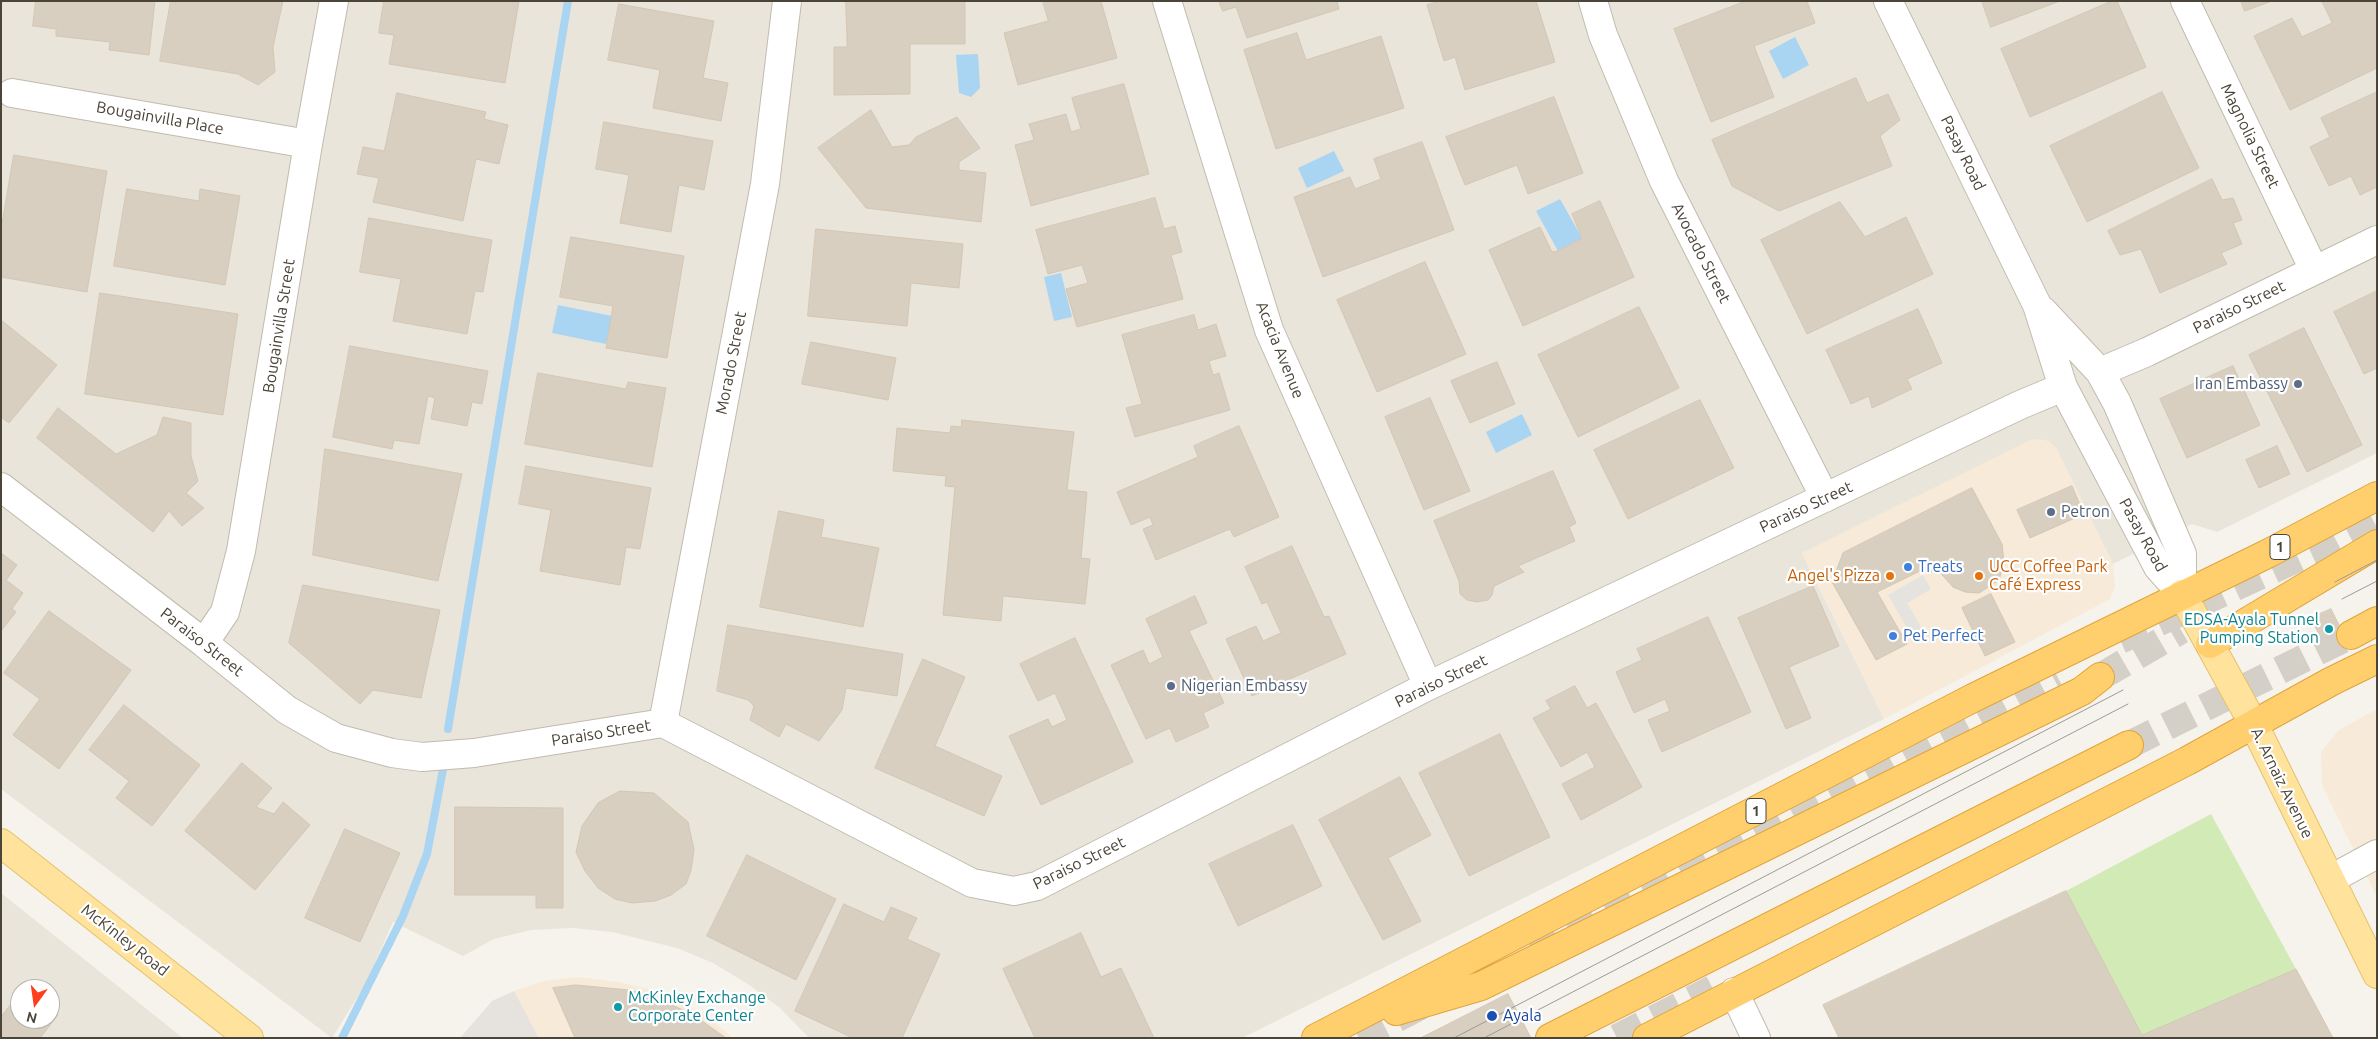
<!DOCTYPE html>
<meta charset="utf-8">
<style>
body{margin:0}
#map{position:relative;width:2378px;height:1039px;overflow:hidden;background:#f6f3ec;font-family:Ubuntu,sans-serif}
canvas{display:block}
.frame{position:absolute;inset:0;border:2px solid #4b4439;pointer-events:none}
.north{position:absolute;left:10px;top:979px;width:50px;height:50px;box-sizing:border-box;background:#fff;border:1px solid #b7b4b0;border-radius:50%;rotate:194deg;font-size:14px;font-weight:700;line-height:20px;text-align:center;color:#4b4439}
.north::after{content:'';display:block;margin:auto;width:18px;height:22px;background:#fc3f1d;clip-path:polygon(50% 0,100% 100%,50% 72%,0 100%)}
</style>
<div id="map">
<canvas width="2378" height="1039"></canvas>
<div class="frame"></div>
<div class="north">N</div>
</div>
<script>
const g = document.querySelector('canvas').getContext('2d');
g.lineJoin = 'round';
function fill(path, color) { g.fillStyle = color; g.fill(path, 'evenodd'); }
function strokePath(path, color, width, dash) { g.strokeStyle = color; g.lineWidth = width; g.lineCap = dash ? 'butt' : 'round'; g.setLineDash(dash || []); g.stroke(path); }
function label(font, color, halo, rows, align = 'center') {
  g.font = font + ' Ubuntu,sans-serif'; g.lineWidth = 4.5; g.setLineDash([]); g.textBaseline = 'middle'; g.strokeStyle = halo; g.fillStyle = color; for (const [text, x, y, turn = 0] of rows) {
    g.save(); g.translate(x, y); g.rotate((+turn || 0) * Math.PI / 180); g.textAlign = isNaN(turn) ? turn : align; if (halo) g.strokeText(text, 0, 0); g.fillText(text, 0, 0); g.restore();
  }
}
const residential = new Path2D(`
 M1,1H2377V453L2217,532L2192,524L2113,564L2056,448L1802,553L1884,719L1242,1038H809L780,1008L748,984L713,963L677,948L612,932L573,928L531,930L494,939L463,956L393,922L365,985L332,1038L1,789Z
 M1,893L183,1038H1ZM20,989H50V1019H20Z`);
const commercial = new Path2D(`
 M2038,439L2049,441L2056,448L2113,564L2115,586L2110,599L1884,719L1802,553L2030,440Z
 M2377,709V897L2322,785L2321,752L2339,730Z
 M577,977L618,982L657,991L706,1015L733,1038H539L514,991L544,981Z`);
const industrial = new Path2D(`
 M514,991L539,1038H460L492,1001Z`);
const green = new Path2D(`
 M2211,814L2296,969L2142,1035L2066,891Z`);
const parking = new Path2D(`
 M1923,575L1931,589L1907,603L1925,634L1914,640L1888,595Z`);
const water = new Path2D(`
 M1795,37L1809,65L1783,79L1769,51Z
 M978,54L980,88L971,97L959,93L956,55Z
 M1334,151L1344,171L1307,188L1298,168Z
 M1560,199L1582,238L1558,251L1536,211Z
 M1061,273L1072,317L1054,321L1044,277Z
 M558,305L612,316L606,344L552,333Z
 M1522,414L1532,435L1496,453L1486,432Z`);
const stream = new Path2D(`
 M448,729L568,1
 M342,1038L403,916L427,854L444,764`);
const building = new Path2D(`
 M36,1H155L149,55L109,50L110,42L56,36V29L33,26Z
 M171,1H283L273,47L275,72L258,85L238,74L160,61Z
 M384,1H519L505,83L389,64L394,35L379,33Z
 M846,1H965V44H910V94L834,95V47H847Z
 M1043,1H1101L1117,58L1018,85L1004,33L1048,21Z
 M1219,1H1337L1339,9L1247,38L1236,7L1223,11Z
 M1441,1H1536L1555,62L1465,90L1455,57L1444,61L1427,5Z
 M1746,1H1807L1815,23L1754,46L1774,97L1711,122L1674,29Z
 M1982,1H2060L1991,27Z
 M2112,1H2117L2146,67L2030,117L2001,49Z
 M2241,1H2272L2245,11Z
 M2322,1H2377V68L2290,110L2254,36L2292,18L2302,37L2332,23Z
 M619,4L714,21L703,78L728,83L721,121L653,108L660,70L608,60Z
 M1297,33L1306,60L1381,36L1404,108L1276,149L1244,50Z
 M1856,78L1867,103L1888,94L1900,120L1880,136L1892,166L1779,211L1732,186L1712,140Z
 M1124,84L1149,174L1031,206L1015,145L1034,140L1029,124L1066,114L1071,132L1081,129L1072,98Z
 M2162,92L2199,168L2087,222L2050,146Z
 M2377,92V187L2360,195L2351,176L2329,186L2310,147L2330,137L2321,118Z
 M397,93L486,112L484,119L508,125L499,164L476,159L463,221L373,202L379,178L357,174L363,147L384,151Z
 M1554,97L1583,173L1528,194L1517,165L1465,185L1446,137Z
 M871,110L892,147L909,145L916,137L957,117L980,148L959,162V170L986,173L981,222L866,208L818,148Z
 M604,122L713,141L704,190L679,185L671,232L620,223L629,175L596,169Z
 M1422,142L1454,230L1323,277L1294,197L1350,177L1355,189L1381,179L1374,159Z
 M14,155L107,171L87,292L1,277V230Z
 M2212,179L2222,200L2233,198L2242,220L2233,223L2242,244L2221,253L2227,264L2160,293L2141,249L2120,255L2108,231Z
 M127,189L199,201L200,189L240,196L225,285L114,266Z
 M1155,198L1164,229L1175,226L1182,252L1171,255L1183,299L1077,327L1066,289L1088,283L1082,265L1048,274L1036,230Z
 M1600,201L1634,277L1523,326L1489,250L1540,227L1552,252L1558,251L1582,238L1572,214Z
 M1840,202L1865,237L1906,217L1933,274L1807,334L1761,240Z
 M369,218L492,240L483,292L475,291L467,334L393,321L401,279L360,272Z
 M816,229L963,244L959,288L911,283L907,326L808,316Z
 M571,237L684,256L667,358L606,348L613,306L560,297Z
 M1425,262L1466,354L1377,392L1337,300Z
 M2377,291V368L2364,374L2334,312Z
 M100,293L238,314L223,415L85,394Z
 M1639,307L1679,388L1578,437L1538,355Z
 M1918,309L1942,363L1907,379L1912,389L1872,408L1869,396L1851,404L1826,350Z
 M1194,315L1198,330L1216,324L1226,356L1209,361L1213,375L1219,373L1230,410L1135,437L1126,408L1142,404L1122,335Z
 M1,320L57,365L9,423L1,417Z
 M2304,328L2362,445L2307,472L2249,355Z
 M811,342L896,358L888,400L802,384Z
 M350,346L488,371L482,404L472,402L467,426L431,419L435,398L428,396L419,444L394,440L392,449L333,437Z
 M1497,362L1515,404L1470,423L1451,381Z
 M2233,366L2260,425L2187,458L2160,399Z
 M538,373L626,389L628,382L666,388L652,467L525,444Z
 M1430,398L1470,491L1424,510L1385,417Z
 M1700,400L1734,468L1628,519L1594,450Z
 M58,408L116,454L157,435L163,417L191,423V456L198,481L186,493L204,508L182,526L169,511L153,532L37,438Z
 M962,420L1074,432L1067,490L1087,492L1081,558L1090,559L1085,604L1003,596L1001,621L943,615L955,487L945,486L946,476L893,471L897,428L950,433L951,426L961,427Z
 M1239,426L1279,517L1234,537L1230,529L1156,560L1143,529L1153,525L1150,517L1131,525L1117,492L1198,457L1194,446Z
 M2277,446L2290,474L2259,488L2246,460Z
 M325,449L462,474L438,581L313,555Z
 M526,466L651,488L640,549L626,547L620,585L540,571L551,510L519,504Z
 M1553,471L1576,523L1569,527L1575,541L1518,566L1524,572L1494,586L1492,595L1488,600L1477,602L1467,600L1460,594L1459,581L1434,521Z
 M2072,486L2084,514L2030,538L2017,510Z
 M1972,488L2002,544L2004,563L1999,580L1979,593L1965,592L1953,587L1937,569L1927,574L1924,569L1877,592L1907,644L1876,660L1832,582L1843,553Z
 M779,511L824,520L821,537L879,548L863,627L760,607Z
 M1292,546L1324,617L1329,616L1346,654L1252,696L1226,639L1256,626L1263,641L1281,633L1267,602L1262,604L1245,567Z
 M1,553L17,565L6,580L23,593L12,609L16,612L1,631Z
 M303,585L440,610L421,698L373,690L360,704L289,643Z
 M1813,586L1839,646L1789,667L1811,718L1786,729L1738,618Z
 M1991,594L2015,642L1985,656L1962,608Z
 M1195,596L1207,623L1189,631L1224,703L1203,713L1209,727L1176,742L1170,728L1146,739L1111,665L1143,650L1149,664L1163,657L1146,619Z
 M2331,609L2346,639L2326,649L2311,618Z
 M49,611L131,670L59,769L13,735L40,699L4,673Z
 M1708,617L1751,712L1662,752L1648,720L1670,711L1665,699L1634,713L1616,672L1642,660L1637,649Z
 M728,625L903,654L897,696L846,688L842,710L819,741L786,724L779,737L750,720L754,706L748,700L717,691Z
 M1075,638L1133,762L1041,805L1009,736L1048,719L1052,727L1067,720L1055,693L1038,701L1020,664Z
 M923,659L965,677L935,746L1002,776L984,816L875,768Z
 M1575,686L1587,708L1596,703L1642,787L1581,820L1562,784L1595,767L1587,752L1561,767L1533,718L1551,709L1546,701Z
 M124,705L200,765L152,826L116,798L129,781L89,750Z
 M1500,734L1550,837L1469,876L1419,773Z
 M242,763L272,788L256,807L274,814L283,802L310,825L255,890L185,831Z
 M1400,777L1431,835L1388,858L1421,921L1383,940L1319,820Z
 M620,791L654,793L688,822L694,850L691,870L686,884L671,895L655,901L632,903L615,899L598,888L585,871L576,852L582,826L598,803Z
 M455,807L563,808V908H536V895H455Z
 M1293,825L1322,886L1238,926L1209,864Z
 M345,829L400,853L360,942L305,918Z
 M747,855L836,899L796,980L707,936Z
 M2066,891L2142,1035L2296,969L2333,1038H1839L1823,1005Z
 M844,904L884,922L891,907L917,918L907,939L940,954L902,1038H853L795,1011Z
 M1081,933L1101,977L1121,968L1154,1038H1035L1003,969Z
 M576,985L629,990L658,999L692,1014L726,1038H575L553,988Z
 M20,993V1019H50V1009L58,1015L40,1038H1V1017Z
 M1508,994L1531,1038H1421Z`);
const highwayTunnel = new Path2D(`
 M2120,640L2333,542L2377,519
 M2100,677L2181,630
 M2129,745L2351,635
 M1531,948L2055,672
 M1359,1038L1422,1005
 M1617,1038L1713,989`);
const minor = new Path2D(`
 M1167,1L1269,330L1428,686
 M1593,1L1603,35L1664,181L1825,498
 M1888,1L2037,305L2063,387L2158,567L2182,594
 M2185,1L2314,270
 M12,93L308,144
 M2043,311L2100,372L2117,403L2182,554V594
 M2100,372L2147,352L2377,240
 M1,487L204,643L287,710L336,738L392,753L422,757L474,753L663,723L972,883L1014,891L1037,886L1428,686L2020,405L2063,387
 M204,643L225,612L241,551L308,144L334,1
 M663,723L765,184L787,1
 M2331,879L2377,854
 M1734,992L1756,1038`);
const major = new Path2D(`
 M2182,594L2254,725L2377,974
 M1,843L249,1038`);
const highway = new Path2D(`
 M2351,635L2377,621
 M2210,644L2377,544
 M1396,1011L1481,986L2082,691L2100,677
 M1316,1038L1973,698L2267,554L2377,496
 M1550,1038L2129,745
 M1647,1038L2187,761L2332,681L2377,659`);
const tram = new Path2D(`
 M2335,582L2377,560
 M2342,599L2377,581
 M1454,1038L2123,690
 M1484,1038L2128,704`);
const markers = [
 [2298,384,5,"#5c6f8a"],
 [2051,512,5,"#5c6f8a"],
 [1908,567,5,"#3f7fe0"],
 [1890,576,5,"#e8710a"],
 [1979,576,5,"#e8710a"],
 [2329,629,5,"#0f9aa8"],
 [1893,636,5,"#3f7fe0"],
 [1171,686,5,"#5c6f8a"],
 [618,1007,5,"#0f9aa8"],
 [1492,1016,6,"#1a4fb4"]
];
const shields = [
 [2280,547,20],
 [1756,811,20]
];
const shieldNames = [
 ["1",2280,547],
 ["1",1756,811]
];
const streetNames = [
 ["Bougainvilla Place",160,118,10],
 ["Magnolia Street",2250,136,64],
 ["Pasay Road",1963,153,64],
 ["Avocado Street",1701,253,63],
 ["Paraiso Street",2239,307,-26],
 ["Bougainvilla Street",279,326,-81],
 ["Acacia Avenue",1280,350,68],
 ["Morado Street",731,363,-79],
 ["Paraiso Street",1806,507,-25],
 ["Pasay Road",2143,535,61],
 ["Paraiso Street",202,642,38],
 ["Paraiso Street",1441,681,-26],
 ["Paraiso Street",601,733,-9],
 ["A. Arnaiz Avenue",2282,783,64],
 ["Paraiso Street",1079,863,-26],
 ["McKinley Road",125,940,38]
];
const serviceNames = [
 ["Iran Embassy",2288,384,"right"],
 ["Petron",2061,512],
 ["Nigerian Embassy",1181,686]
];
const shopNames = [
 ["Treats",1918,567],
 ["Pet Perfect",1903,636]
];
const foodNames = [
 ["UCC Coffee Park",1989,567],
 ["Café Express",1989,585],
 ["Angel's Pizza",1880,576,"right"]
];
const cultureNames = [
 ["EDSA-Ayala Tunnel",2319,620],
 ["Pumping Station",2319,638],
 ["McKinley Exchange",628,998,"left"],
 ["Corporate Center",628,1016,"left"]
];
const transitNames = [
 ["Ayala",1503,1016]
];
fill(residential, '#eae5da');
fill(commercial, '#f7ead8');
fill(industrial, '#e6e2dd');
fill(green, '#d2eab5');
fill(parking, '#e5e3e0');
fill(water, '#a9d4f2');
strokePath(stream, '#a9d4f2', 8);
fill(building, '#d8cfc1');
strokePath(building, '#d3c7b4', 1);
strokePath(highwayTunnel, '#d4d0c8', 28, [28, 14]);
strokePath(minor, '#c2bbae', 30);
strokePath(major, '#e6c16a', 30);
strokePath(highway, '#e0a43c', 30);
strokePath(minor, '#fff', 28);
strokePath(major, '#ffe39c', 28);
strokePath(highway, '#ffcf6e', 28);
strokePath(tram, '#9a9a9a', 1);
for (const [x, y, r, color] of markers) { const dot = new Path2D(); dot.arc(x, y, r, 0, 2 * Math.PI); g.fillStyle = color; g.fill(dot); strokePath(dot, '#fff', 2); }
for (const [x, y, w] of shields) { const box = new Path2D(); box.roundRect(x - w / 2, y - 12.5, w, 25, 4); g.fillStyle = '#fff'; g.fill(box); strokePath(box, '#4b4439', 1); }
label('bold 15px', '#4b4439', null, shieldNames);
label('16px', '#4b4439', '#fff', streetNames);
label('16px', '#4e5e75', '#fff', serviceNames, 'left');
label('16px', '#366cbe', '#fff', shopNames, 'left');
label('16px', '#c56008', '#fff', foodNames, 'left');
label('16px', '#0d838f', '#fff', cultureNames, 'right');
label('16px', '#164399', '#fff', transitNames, 'left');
</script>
